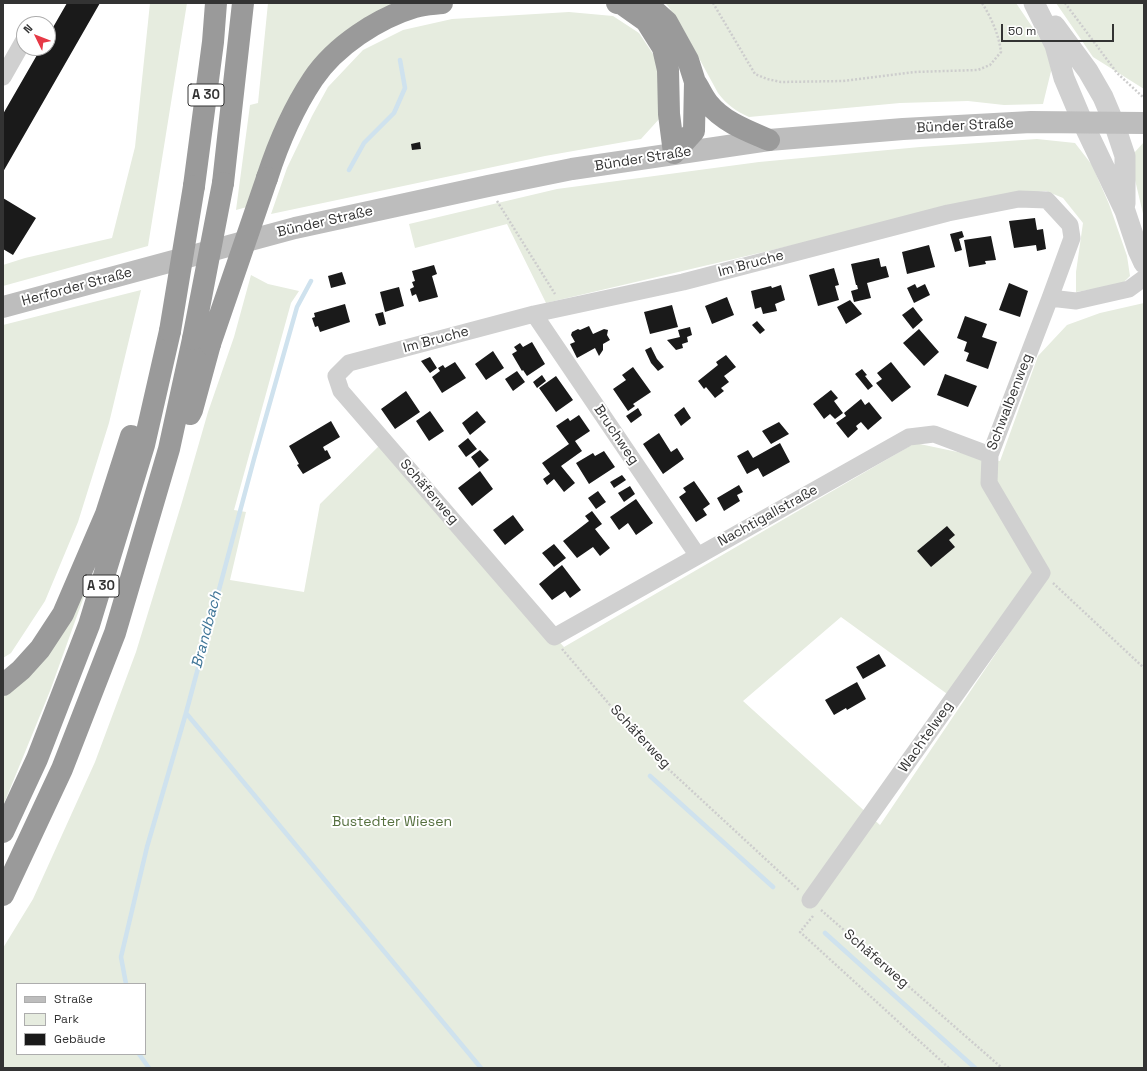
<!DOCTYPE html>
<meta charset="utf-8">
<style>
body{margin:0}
#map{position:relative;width:1147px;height:1071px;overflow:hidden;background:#fff;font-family:"Space Grotesk",sans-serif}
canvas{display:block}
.frame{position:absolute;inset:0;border:4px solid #333;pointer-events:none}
.legend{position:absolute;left:16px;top:983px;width:130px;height:72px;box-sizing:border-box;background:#fff;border:1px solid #adadad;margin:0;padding:5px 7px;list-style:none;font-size:12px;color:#333}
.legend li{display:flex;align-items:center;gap:8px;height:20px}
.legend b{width:20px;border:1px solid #adadad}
.north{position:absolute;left:16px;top:16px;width:40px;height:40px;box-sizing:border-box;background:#fff;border:1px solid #adadad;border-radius:50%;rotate:313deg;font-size:11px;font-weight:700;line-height:16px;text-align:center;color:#333}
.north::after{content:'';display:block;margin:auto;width:14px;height:18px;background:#e63946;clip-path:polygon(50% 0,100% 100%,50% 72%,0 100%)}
.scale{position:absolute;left:1001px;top:24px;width:113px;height:18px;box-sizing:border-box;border:2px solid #333;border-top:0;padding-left:5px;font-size:12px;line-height:14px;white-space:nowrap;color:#333;-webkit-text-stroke:3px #fff;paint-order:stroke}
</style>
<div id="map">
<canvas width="1147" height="1071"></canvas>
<div class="frame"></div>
<ul class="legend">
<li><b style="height:5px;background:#bdbdbd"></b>Straße</li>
<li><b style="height:11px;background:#e6ecdf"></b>Park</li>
<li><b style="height:11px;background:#1a1a1a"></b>Gebäude</li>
</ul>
<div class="north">N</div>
<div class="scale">50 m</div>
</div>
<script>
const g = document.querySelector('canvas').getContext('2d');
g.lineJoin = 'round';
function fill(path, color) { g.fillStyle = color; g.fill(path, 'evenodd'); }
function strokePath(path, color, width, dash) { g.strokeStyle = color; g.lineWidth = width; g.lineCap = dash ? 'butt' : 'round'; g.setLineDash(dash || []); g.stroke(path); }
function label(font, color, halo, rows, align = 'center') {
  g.font = font + ' "Space Grotesk",sans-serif'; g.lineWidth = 4; g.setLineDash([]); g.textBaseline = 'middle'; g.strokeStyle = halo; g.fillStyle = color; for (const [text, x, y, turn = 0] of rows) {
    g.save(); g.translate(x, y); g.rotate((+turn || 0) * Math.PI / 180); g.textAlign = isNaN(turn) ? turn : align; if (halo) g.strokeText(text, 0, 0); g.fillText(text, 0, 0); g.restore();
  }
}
const green = new Path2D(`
 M150,3H187L148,246L3,286V265L25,258L112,238L135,147Z
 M268,3H405L343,37L247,207L236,210L250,105L258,103Z
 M665,3H1016L1054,59L1043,104L1004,105L968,101L900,103L749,117C736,111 727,105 718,93L682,27L668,6Z
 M1056,3H1144V89L1093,57Z
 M569,12L613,16L639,33L657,60L660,118L641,139L545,156L271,214L287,168L312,116L328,87L363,50L403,30L452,19Z
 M1037,139L1075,143L1092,165L1109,204L1127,256L1130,276L1122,284L1076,292V272L1083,223L1063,198L1046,191L1011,194L546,303L507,224L415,248L409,224L557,189L759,162L920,147Z
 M1144,142V218L1132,167L1134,153Z
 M251,275L268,284L299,291L291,303L234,510L246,512L230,580L304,592L320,504L380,445L564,647L915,443L1000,461L1038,356L1067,325L1100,313L1144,303V1068H3V948L33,899L95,762L136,652L182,502L208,412L234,337ZM1042,585L880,825L743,701L841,617L950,696ZM17,984H145V1054H17Z
 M141,290L109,423L78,522L45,601L11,653L3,658V325Z
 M84,587L87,588L50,691L3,806V695Z`);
const stream = new Path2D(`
 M349,170L364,143L394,113L405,88L400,60
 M186,713L481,1068
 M650,776L773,887
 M825,933L975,1068
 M126,984L121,957L147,847L186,713L254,459L297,307L311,281
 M139,1054L149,1068`);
const building = new Path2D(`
 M67,3H100L3,172V114L41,48H48V36Z
 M420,142L421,149L412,150L411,144Z
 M3,198L36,218L13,255L3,249Z
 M1035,218L1037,230L1043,229L1046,249L1037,251L1036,245L1014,248L1009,221Z
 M962,231L964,237L959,239L962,250L955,252L950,234Z
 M991,236L996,260L985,261L986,264L969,267L964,240Z
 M929,245L935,267L907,274L902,252Z
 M879,258L881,267L886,266L889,277L867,283L871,298L854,302L851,291L858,289L857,285H856L851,264Z
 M434,265L437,274L432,276L438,297L419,302L416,294L412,296L410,289L414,287L412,282L415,281L412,271Z
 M834,268L839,285L835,286L839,300L818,306L809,275Z
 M342,272L346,284L331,288L328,276Z
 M1009,283L1028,291L1020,317L999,310Z
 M915,284L917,288L925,284L930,295L914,303L907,288Z
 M781,285L785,300L775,304L777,311L763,314L761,307L755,309L751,291L771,286L772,288Z
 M399,287L404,306L385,312L380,292Z
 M727,297L734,315L712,324L705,306Z
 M850,300L862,314L846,324L837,307Z
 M345,304L350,322L320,332L318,326L315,327L312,318L315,317L314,313Z
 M672,305L678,327L650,334L644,312Z
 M913,307L923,320L913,329L902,315Z
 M383,312L386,324L379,326L375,314Z
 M965,316L987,324L982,337L997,342L988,369L966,361L969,353L964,351L967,342L957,338Z
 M757,321L765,330L760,334L752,325Z
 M589,326L593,334L604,329L608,330L607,335L610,340L603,344V350L599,356L595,348L577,358L570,344L575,342L571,335L572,332L578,329L580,330Z
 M690,327L692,335L687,337L688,342L682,344L683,348L676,350L667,340L680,337L678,330Z
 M919,329L939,352L924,366L903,343Z
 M532,342L545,364L527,376L523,370L522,371L512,354L517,351L514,347L520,343L523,347Z
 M651,347L657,359L664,367L658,371L651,363L645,350Z
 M493,351L504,368L486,380L475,364Z
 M726,355L736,367L724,376L729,382L721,388L724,391L715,398L706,387L704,389L698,381L718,365L716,362Z
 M430,357L437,368L430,373L421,361Z
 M455,362L466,378L442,393L432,377L440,371L438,368L443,365L445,368Z
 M891,362L911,387L892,402L876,383L882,379L877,373Z
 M633,367L651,392L633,404L635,406L628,411L613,389L626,380L622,375Z
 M862,369L867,375L865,376L873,386L868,390L855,374Z
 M517,371L525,382L513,391L505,379Z
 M945,374L977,386L968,407L937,395Z
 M542,375L546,381L537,388L533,382Z
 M556,376L573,400L556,412L539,388Z
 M831,390L838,398L834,401L843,413L835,419L830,414L824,419L813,404Z
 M406,391L420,412L395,429L381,409Z
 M861,399L865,405L869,402L882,418L868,430L861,422L856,426L858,429L848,438L836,423L846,416L844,413Z
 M684,407L691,418L681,426L674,415Z
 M638,408L642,415L631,423L626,416Z
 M430,411L444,431L429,441L416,421Z
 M477,411L486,422L470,435L462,423Z
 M579,415L590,431L575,441L582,451L561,466L575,483L564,492L554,479L547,485L543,479L550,474L542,463L569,444L556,426L568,418L570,421Z
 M331,421L340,437L323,447L325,451L327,450L331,458L303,474L297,465L299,464L289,446Z
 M779,422L789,434L771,444L762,431Z
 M659,433L671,452L677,448L684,459L663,474L643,444Z
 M468,438L477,449L466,457L458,446Z
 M780,443L790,462L763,477L758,468L747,474L737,456L748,450L753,458Z
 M480,450L489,460L479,468L471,457Z
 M604,451L615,467L589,484L576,463L593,453L595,456Z
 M480,471L493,489L472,506L458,488Z
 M622,475L626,480L614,488L610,482Z
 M694,481L710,504L703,509L707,515L696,522L679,497L686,492L683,488Z
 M739,485L743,492L737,495L740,501L724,511L717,498Z
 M630,486L635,494L624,502L618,493Z
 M598,491L606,502L596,509L588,498Z
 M636,499L653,523L636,535L628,523L619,530L610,517Z
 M592,511L602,524L595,529L610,548L600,556L593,547L577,558L563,541L589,521L585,516Z
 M513,515L524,530L505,545L493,530Z
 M947,526L955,535L949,540L955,547L931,567L917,551Z
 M554,544L566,558L554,567L542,553Z
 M562,565L581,590L570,598L565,591L552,600L539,584Z
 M879,654L886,666L863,679L856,667Z
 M857,682L866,699L847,710L846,708L834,715L825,700Z`);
const path = new Path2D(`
 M713,3L755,74L767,79L781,82L843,81L914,72L978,70L990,65L1001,52C999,35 991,17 982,3
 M1065,3L1117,73L1144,98
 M497,201L555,294
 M1053,583L1144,668
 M562,649L651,753L799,890
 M821,910L1002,1068
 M813,916L800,932L949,1068`);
const minor = new Path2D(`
 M3,77L24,40
 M1050,298L1076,301L1129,289L1144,278
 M534,314L698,556
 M810,900L1042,573L989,483L990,455L1050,298L1072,238L1070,225L1047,200L1019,199L948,213L683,282L534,314L349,363L336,376L341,391L554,637L909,437L934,434L990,455`);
const tertiary = new Path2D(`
 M1034,3L1055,45L1064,78L1083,123L1125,211L1138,250L1144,263
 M1055,26L1088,71L1103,97L1114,123L1125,156V204`);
const secondary = new Path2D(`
 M3,307L295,228L488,186L572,169L769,140L903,129L1031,122L1144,123`);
const motorway = new Path2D(`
 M617,3L622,4L646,21L663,48L668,70L669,114L674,153
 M646,3L667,22L688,60L695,82L694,131L674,153
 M695,82C700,89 703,97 708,103C723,122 748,131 769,140
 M267,178C278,144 293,109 313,79C335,46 378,18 415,7C424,4 434,4 442,3
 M223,183L243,3
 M194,186L213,42L216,3
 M190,414L192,410L210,344
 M3,685L21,670L40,649L63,614L106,514L131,436
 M3,832L37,759L89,625L144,445L170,331
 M3,895L62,769L115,633L169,449L193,339`);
const motorwayBridge = new Path2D(`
 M170,331L194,186
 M193,339L223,183
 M210,344L267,178`);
const shields = [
 [206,95,36],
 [101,586,36]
];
const shieldNames = [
 ["A 30",206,95],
 ["A 30",101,586]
];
const streetNames = [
 ["Bünder Straße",965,126,-3],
 ["Bünder Straße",643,159,-9],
 ["Bünder Straße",325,222,-13],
 ["Im Bruche",751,264,-15],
 ["Herforder Straße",77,287,-15],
 ["Im Bruche",436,340,-15],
 ["Schwalbenweg",1010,402,-69],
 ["Bruchweg",616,435,56],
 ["Schäferweg",429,492,49],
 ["Nachtigallstraße",768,516,-29],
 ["Schäferweg",640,737,47],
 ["Wachtelweg",926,737,-55],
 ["Schäferweg",876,959,41]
];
const parkNames = [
 ["Bustedter Wiesen",392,822]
];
const waterNames = [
 ["Brandbach",207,630,-75]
];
fill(green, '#e6ecdf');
strokePath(stream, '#cfe2ee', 4.5);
fill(building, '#1a1a1a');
strokePath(path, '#cdcdcd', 2.5, [2, 2]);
strokePath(minor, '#d0d0d0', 17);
strokePath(tertiary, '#d0d0d0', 21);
strokePath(secondary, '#bdbdbd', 22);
strokePath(motorway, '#9a9a9a', 22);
strokePath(motorwayBridge, '#9a9a9a', 22);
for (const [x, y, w] of shields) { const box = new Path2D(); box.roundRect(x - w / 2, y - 11, w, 22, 3); g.fillStyle = '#fff'; g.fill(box); strokePath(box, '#333', 1); }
label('bold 13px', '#333', null, shieldNames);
label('14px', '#333', '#fff', streetNames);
label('14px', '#56703f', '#fff', parkNames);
label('italic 15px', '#3f7597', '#fff', waterNames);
</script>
